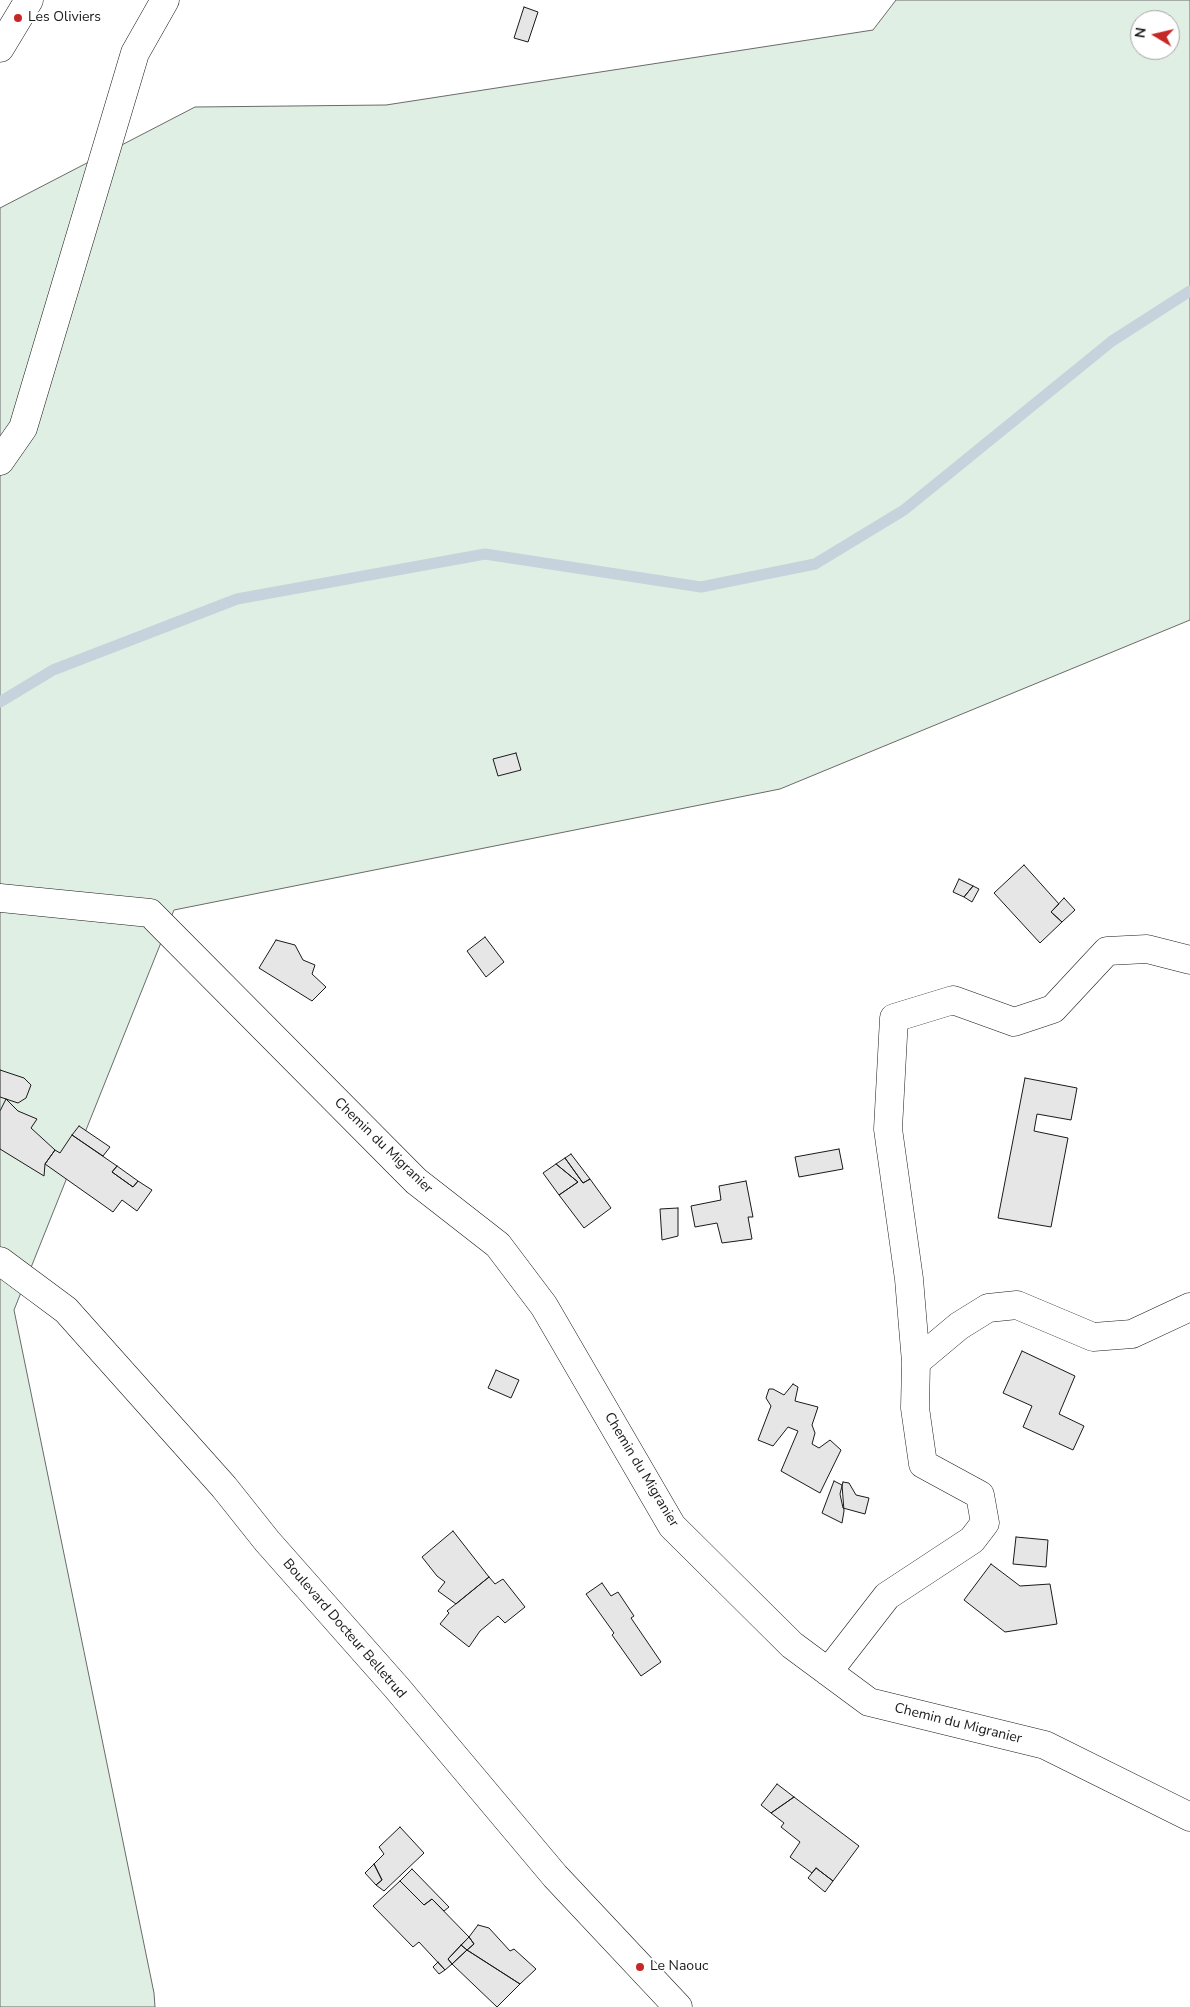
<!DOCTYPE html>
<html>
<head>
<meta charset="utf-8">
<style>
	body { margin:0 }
	#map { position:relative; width:1190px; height:2007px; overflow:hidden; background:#fff; font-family:"Nunito Sans",sans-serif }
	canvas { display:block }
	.north { position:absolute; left:1130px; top:10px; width:50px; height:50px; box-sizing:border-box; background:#fff; border:1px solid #a3a3a3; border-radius:50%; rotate:279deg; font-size:14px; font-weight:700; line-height:20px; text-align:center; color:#1a1a1a }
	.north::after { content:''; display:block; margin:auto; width:18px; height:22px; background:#c62828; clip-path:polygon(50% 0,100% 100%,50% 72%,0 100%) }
</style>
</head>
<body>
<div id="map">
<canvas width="1190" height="2007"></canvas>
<div class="north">N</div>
</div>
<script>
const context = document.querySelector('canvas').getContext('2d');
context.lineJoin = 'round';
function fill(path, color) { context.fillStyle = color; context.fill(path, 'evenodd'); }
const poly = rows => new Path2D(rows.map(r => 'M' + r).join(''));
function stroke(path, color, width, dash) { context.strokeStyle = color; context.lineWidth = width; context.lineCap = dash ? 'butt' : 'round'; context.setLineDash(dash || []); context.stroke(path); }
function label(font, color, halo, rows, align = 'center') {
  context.font = font + ' "Nunito Sans",sans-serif'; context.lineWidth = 4; context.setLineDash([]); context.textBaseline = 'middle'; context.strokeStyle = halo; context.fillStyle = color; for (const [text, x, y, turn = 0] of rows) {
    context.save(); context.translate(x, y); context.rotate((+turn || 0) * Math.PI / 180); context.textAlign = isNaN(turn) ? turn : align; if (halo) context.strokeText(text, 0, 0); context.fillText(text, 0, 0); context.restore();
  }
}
const green = poly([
	[896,0,1190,0,1190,620,780,789,174,910,14,1310,154,1993,155,2007,0,2007,0,208,195,107,386,105,873,30,896,0],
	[1140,20,1170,20,1170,50,1140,50,1140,20]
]);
const stream = poly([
	[0,702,53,670,237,599,485,554,701,587,815,564,904,510,1112,341,1190,291]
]);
const building = poly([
	[524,7,538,12,528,42,514,38,524,7],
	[516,753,521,770,498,776,493,759,516,753],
	[1024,865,1059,904,1051,912,1062,922,1040,943,994,893,1024,865],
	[959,879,973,886,964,897,953,892,959,879],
	[973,886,979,889,972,902,964,897,973,886],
	[1064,898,1075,910,1062,922,1051,912,1064,898],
	[485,937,504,962,486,977,467,951,485,937],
	[276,940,295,945,303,960,315,965,312,974,326,987,312,1001,259,968,276,940],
	[0,1070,24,1078,31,1085,26,1098,18,1103,0,1097,0,1070],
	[1025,1078,1077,1088,1071,1120,1037,1114,1034,1131,1068,1138,1051,1227,998,1218,1025,1078],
	[6,1099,18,1111,37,1119,31,1128,55,1150,45,1164,44,1176,0,1149,0,1111,6,1099],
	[79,1126,110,1147,103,1156,72,1135,79,1126],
	[72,1135,117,1166,112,1172,133,1187,138,1181,152,1190,137,1211,122,1200,113,1212,45,1164,55,1150,60,1153,72,1135],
	[839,1149,843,1169,799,1177,795,1157,839,1149],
	[571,1154,590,1179,583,1183,565,1158,571,1154],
	[565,1158,583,1183,590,1179,611,1208,584,1228,559,1195,578,1182,556,1164,565,1158],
	[556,1164,578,1182,559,1195,543,1173,556,1164],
	[117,1166,138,1181,133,1187,112,1172,117,1166],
	[746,1181,753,1217,748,1217,752,1239,722,1243,717,1223,695,1227,691,1206,721,1200,719,1186,746,1181],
	[678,1208,678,1236,662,1240,660,1209,678,1208],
	[1022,1351,1075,1376,1059,1414,1084,1426,1073,1450,1023,1427,1032,1406,1003,1393,1022,1351],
	[496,1370,519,1380,511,1398,488,1388,496,1370],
	[793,1384,798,1387,795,1401,818,1407,812,1425,815,1433,812,1444,819,1448,830,1440,841,1450,820,1493,781,1471,798,1431,788,1427,773,1446,758,1440,771,1406,766,1398,769,1389,773,1389,784,1395,793,1384],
	[834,1481,842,1485,844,1511,842,1523,822,1513,834,1481],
	[843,1482,849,1483,856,1495,869,1498,865,1514,843,1508,840,1494,843,1482],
	[453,1531,489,1577,456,1604,438,1591,445,1582,437,1576,422,1557,453,1531],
	[1016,1537,1048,1540,1046,1567,1013,1564,1016,1537],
	[991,1564,1020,1586,1050,1584,1057,1624,1005,1632,964,1600,991,1564],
	[489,1577,495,1584,503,1579,525,1607,505,1623,498,1616,480,1631,469,1647,440,1624,449,1613,447,1611,489,1577],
	[602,1583,611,1596,618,1592,634,1616,631,1618,661,1662,641,1676,612,1635,614,1633,586,1594,602,1583],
	[777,1784,794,1797,771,1813,761,1805,777,1784],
	[794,1797,859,1846,833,1881,816,1868,812,1873,790,1857,800,1842,781,1827,784,1823,771,1813,794,1797],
	[400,1827,424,1853,384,1891,376,1885,382,1880,374,1864,384,1854,379,1847,400,1827],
	[374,1864,382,1880,376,1885,365,1873,374,1864],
	[816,1868,833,1881,825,1892,808,1878,816,1868],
	[412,1869,449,1907,444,1911,432,1899,424,1905,400,1881,412,1869],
	[400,1881,424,1905,432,1899,469,1937,448,1959,452,1964,445,1970,419,1942,413,1947,373,1906,400,1881],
	[478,1925,489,1928,510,1951,514,1949,536,1969,520,1984,467,1950,474,1944,469,1937,478,1925],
	[469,1937,474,1944,467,1950,461,1945,469,1937],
	[461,1945,467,1950,452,1964,448,1959,461,1945],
	[467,1950,520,1984,497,2007,452,1964,467,1950],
	[438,1962,445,1970,439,1974,433,1967,438,1962]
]);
const minor = poly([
	[0,461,23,428,135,53,165,0],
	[0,898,150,913,416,1181,498,1245,544,1306,672,1526,792,1645,869,1702,1045,1745,1190,1817],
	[916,1362,959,1326,988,1308,1017,1305,1093,1337,1132,1334,1190,1307],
	[828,1672,887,1596,972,1540,985,1523,980,1495,923,1464,915,1408,916,1362,909,1279,888,1129,894,1018,953,1000,1014,1022,1053,1009,1107,951,1147,949,1190,960]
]);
const secondary = poly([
	[0,48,29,0],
	[0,1261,66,1310,224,1487,267,1541,397,1688,555,1876,678,2007]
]);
const markers = [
	[18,18,5,"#c62828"],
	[640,1967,5,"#c62828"]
];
const poiNames = [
	["Les Oliviers",28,18],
	["Le Naouc",650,1967]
];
const streetNames = [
	["Chemin du Migranier",383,1146,44],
	["Chemin du Migranier",641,1470,59],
	["Boulevard Docteur Belletrud",344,1629,49],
	["Chemin du Migranier",958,1724,14]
];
fill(green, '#e0efe3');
stroke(green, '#6a6a6a', 1);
stroke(stream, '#c6d2dc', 11);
fill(building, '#e6e6e6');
stroke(building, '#1a1a1a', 1);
stroke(minor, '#1a1a1a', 29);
stroke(secondary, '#1a1a1a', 29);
stroke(minor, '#fff', 28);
stroke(secondary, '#fff', 28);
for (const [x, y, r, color] of markers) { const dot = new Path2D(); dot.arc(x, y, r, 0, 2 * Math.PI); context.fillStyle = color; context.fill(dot); stroke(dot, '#fff', 2); }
label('14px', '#1a1a1a', '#fff', poiNames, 'left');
label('14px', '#1a1a1a', '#fff', streetNames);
</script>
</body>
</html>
